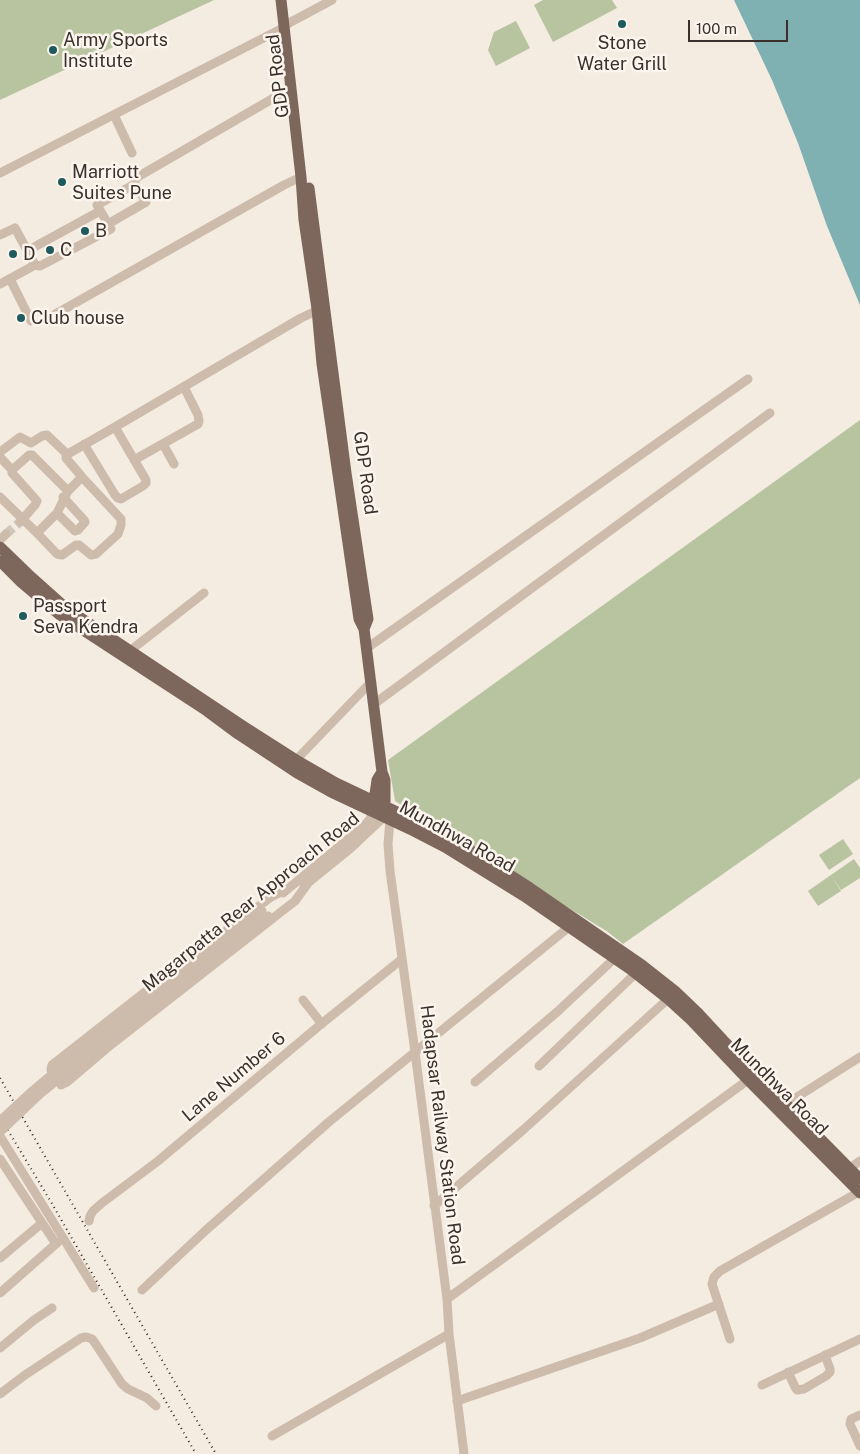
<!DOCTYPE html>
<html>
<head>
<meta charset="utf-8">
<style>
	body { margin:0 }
	#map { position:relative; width:860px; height:1454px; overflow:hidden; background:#f4ebe1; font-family:"Public Sans",sans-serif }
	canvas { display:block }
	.scale { position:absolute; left:688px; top:20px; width:100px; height:22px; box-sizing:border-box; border:2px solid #3b302b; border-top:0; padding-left:6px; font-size:15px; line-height:18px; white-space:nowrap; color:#3b302b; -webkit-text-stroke:4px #fbf5ee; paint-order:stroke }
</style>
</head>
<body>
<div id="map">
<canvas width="860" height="1454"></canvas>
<div class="scale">100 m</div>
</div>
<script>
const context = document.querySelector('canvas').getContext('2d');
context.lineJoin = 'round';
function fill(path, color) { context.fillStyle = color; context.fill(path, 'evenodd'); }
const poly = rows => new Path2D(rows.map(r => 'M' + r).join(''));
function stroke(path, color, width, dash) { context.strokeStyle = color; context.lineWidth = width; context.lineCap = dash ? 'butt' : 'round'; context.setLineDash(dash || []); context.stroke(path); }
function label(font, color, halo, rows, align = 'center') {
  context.font = font + ' "Public Sans",sans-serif'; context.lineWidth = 5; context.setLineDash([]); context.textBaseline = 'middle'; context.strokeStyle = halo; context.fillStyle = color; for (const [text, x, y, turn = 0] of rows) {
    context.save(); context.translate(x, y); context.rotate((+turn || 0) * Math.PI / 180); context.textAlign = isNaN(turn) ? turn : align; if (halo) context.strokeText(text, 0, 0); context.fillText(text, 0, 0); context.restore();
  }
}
const green = poly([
	[0,0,214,0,0,100],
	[543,0,612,0,617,8,553,42,534,5],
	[516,21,530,48,496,66,488,50,494,32],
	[860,420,860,778,623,944,608,932,395,801,388,760],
	[843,839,853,854,829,870,819,855],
	[854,859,860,868,860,878,841,890,831,875],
	[831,875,841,891,818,906,808,891]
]);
const water = poly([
	[734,0,860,0,860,305,827,226,798,143,772,80]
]);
const minorTunnel = poly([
	[6,534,20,522]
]);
const minor = poly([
	[114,115,132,153],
	[0,173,283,28,289,23,332,0],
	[108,224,146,202,135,184],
	[0,235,15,228,35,265,0,284],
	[27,251,100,211],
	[35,265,40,266,111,229,97,205,135,184,135,179,141,175,291,88],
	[10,279,31,321],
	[45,320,284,185,301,177],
	[84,444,115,495,118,498,121,499,143,486,146,483,146,480,115,427],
	[163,444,174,464],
	[0,452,20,437,31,443,42,436,47,435,67,454],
	[0,457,12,470],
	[134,460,198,424,199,421,198,415,184,387],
	[0,497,37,533,57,554,62,555,76,545,79,545,91,555,96,554,118,534,121,525,121,519,82,477,66,458,66,455,115,427,301,318,322,308],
	[57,513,75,531,78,530,85,522,84,520,63,497],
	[20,522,35,505,37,501,12,473,12,470,29,455,32,455,68,491],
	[37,533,57,513,68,491,82,477],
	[0,540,6,534],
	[367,648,748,379],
	[131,650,204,593],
	[374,704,770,413],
	[296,760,371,682],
	[390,820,388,844,390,871,415,1052,447,1299,449,1334,464,1454],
	[304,886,351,848,384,817,385,812],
	[287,889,271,897,255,909,178,966,52,1065,51,1070,60,1083,61,1085,67,1082,107,1048,295,901,308,883],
	[283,893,364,826,370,819,374,806],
	[303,1000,322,1024],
	[539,1066,636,973],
	[475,1082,557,1012,615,958],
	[786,1104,860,1057],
	[0,1136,94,1288],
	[0,1159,56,1244],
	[846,1171,860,1161],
	[434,1206,523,1130,668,999],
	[89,1221,90,1216,93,1211,102,1203,158,1161,320,1025,402,959],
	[0,1258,42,1223],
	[142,1290,205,1231,330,1121,569,927],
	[0,1293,58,1242],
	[447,1299,748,1080],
	[730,1339,712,1284,714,1277,720,1271,859,1192],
	[0,1348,34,1320,52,1308],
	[788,1372,795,1387,797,1390,804,1389,826,1376,830,1372,830,1369,825,1355],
	[762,1385,860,1339],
	[0,1394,25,1375,81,1338,86,1337,92,1339,95,1343,122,1384,128,1389,147,1398,156,1406],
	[457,1401,640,1338,719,1304],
	[860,1415,851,1419,850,1424,860,1446],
	[272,1436,449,1334]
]);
const major = poly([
	[281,0,301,177,304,220,317,309,322,364,359,619,364,629,382,772,385,780,385,806],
	[309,188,346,473,368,619,364,629],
	[0,547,28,574,66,608,243,726,296,760,336,783,418,822,450,838,488,861,530,888,642,965,675,991,698,1013,723,1040,860,1179],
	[0,561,21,582,60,615,207,711,238,734,297,773,331,792,414,831,445,847,524,896,630,969,668,999,691,1020,748,1080,860,1193],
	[374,801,377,780,382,772]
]);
const rail = poly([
	[0,1078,216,1454],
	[0,1117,51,1202,196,1454]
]);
const minorBridge = poly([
	[0,1121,30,1093,79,1052,202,955,262,911],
	[0,1132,40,1094,124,1026,207,960,268,916]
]);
const markers = [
	[622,24,5,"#1f5a5e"],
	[53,50,5,"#1f5a5e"],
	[62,182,5,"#1f5a5e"],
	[85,231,5,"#1f5a5e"],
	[50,250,5,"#1f5a5e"],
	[13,254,5,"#1f5a5e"],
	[21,318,5,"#1f5a5e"],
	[23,616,5,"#1f5a5e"]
];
const poiNames = [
	["Army Sports",63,40],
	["Institute",63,61],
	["Stone",622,43,"center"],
	["Water Grill",622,64,"center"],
	["Marriott",72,172],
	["Suites Pune",72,193],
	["B",95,231],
	["C",60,250],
	["D",23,254],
	["Club house",31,318],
	["Passport",33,606],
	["Seva Kendra",33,627]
];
const streetNames = [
	["GDP Road",278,76,-97],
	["GDP Road",365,473,82],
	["Mundhwa Road",457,837,29],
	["Magarpatta Rear Approach Road",251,902,-39],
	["Lane Number 6",234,1077,-40],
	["Mundhwa Road",779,1087,45],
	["Hadapsar Railway Station Road",442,1135,83]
];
fill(green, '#b8c4a0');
fill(water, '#7fb0b2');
stroke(minorTunnel, '#cfc6bd', 9, [9, 4.5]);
stroke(minor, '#cdbbac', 9);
stroke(major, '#7d675c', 11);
stroke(rail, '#3b302b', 2, [1, 4]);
stroke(minorBridge, '#cdbbac', 9);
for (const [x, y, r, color] of markers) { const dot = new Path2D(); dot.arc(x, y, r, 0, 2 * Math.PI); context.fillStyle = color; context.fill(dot); stroke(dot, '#fbf5ee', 2); }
label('18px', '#3b302b', '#fbf5ee', poiNames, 'left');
label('18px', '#3b302b', '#fbf5ee', streetNames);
</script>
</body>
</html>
